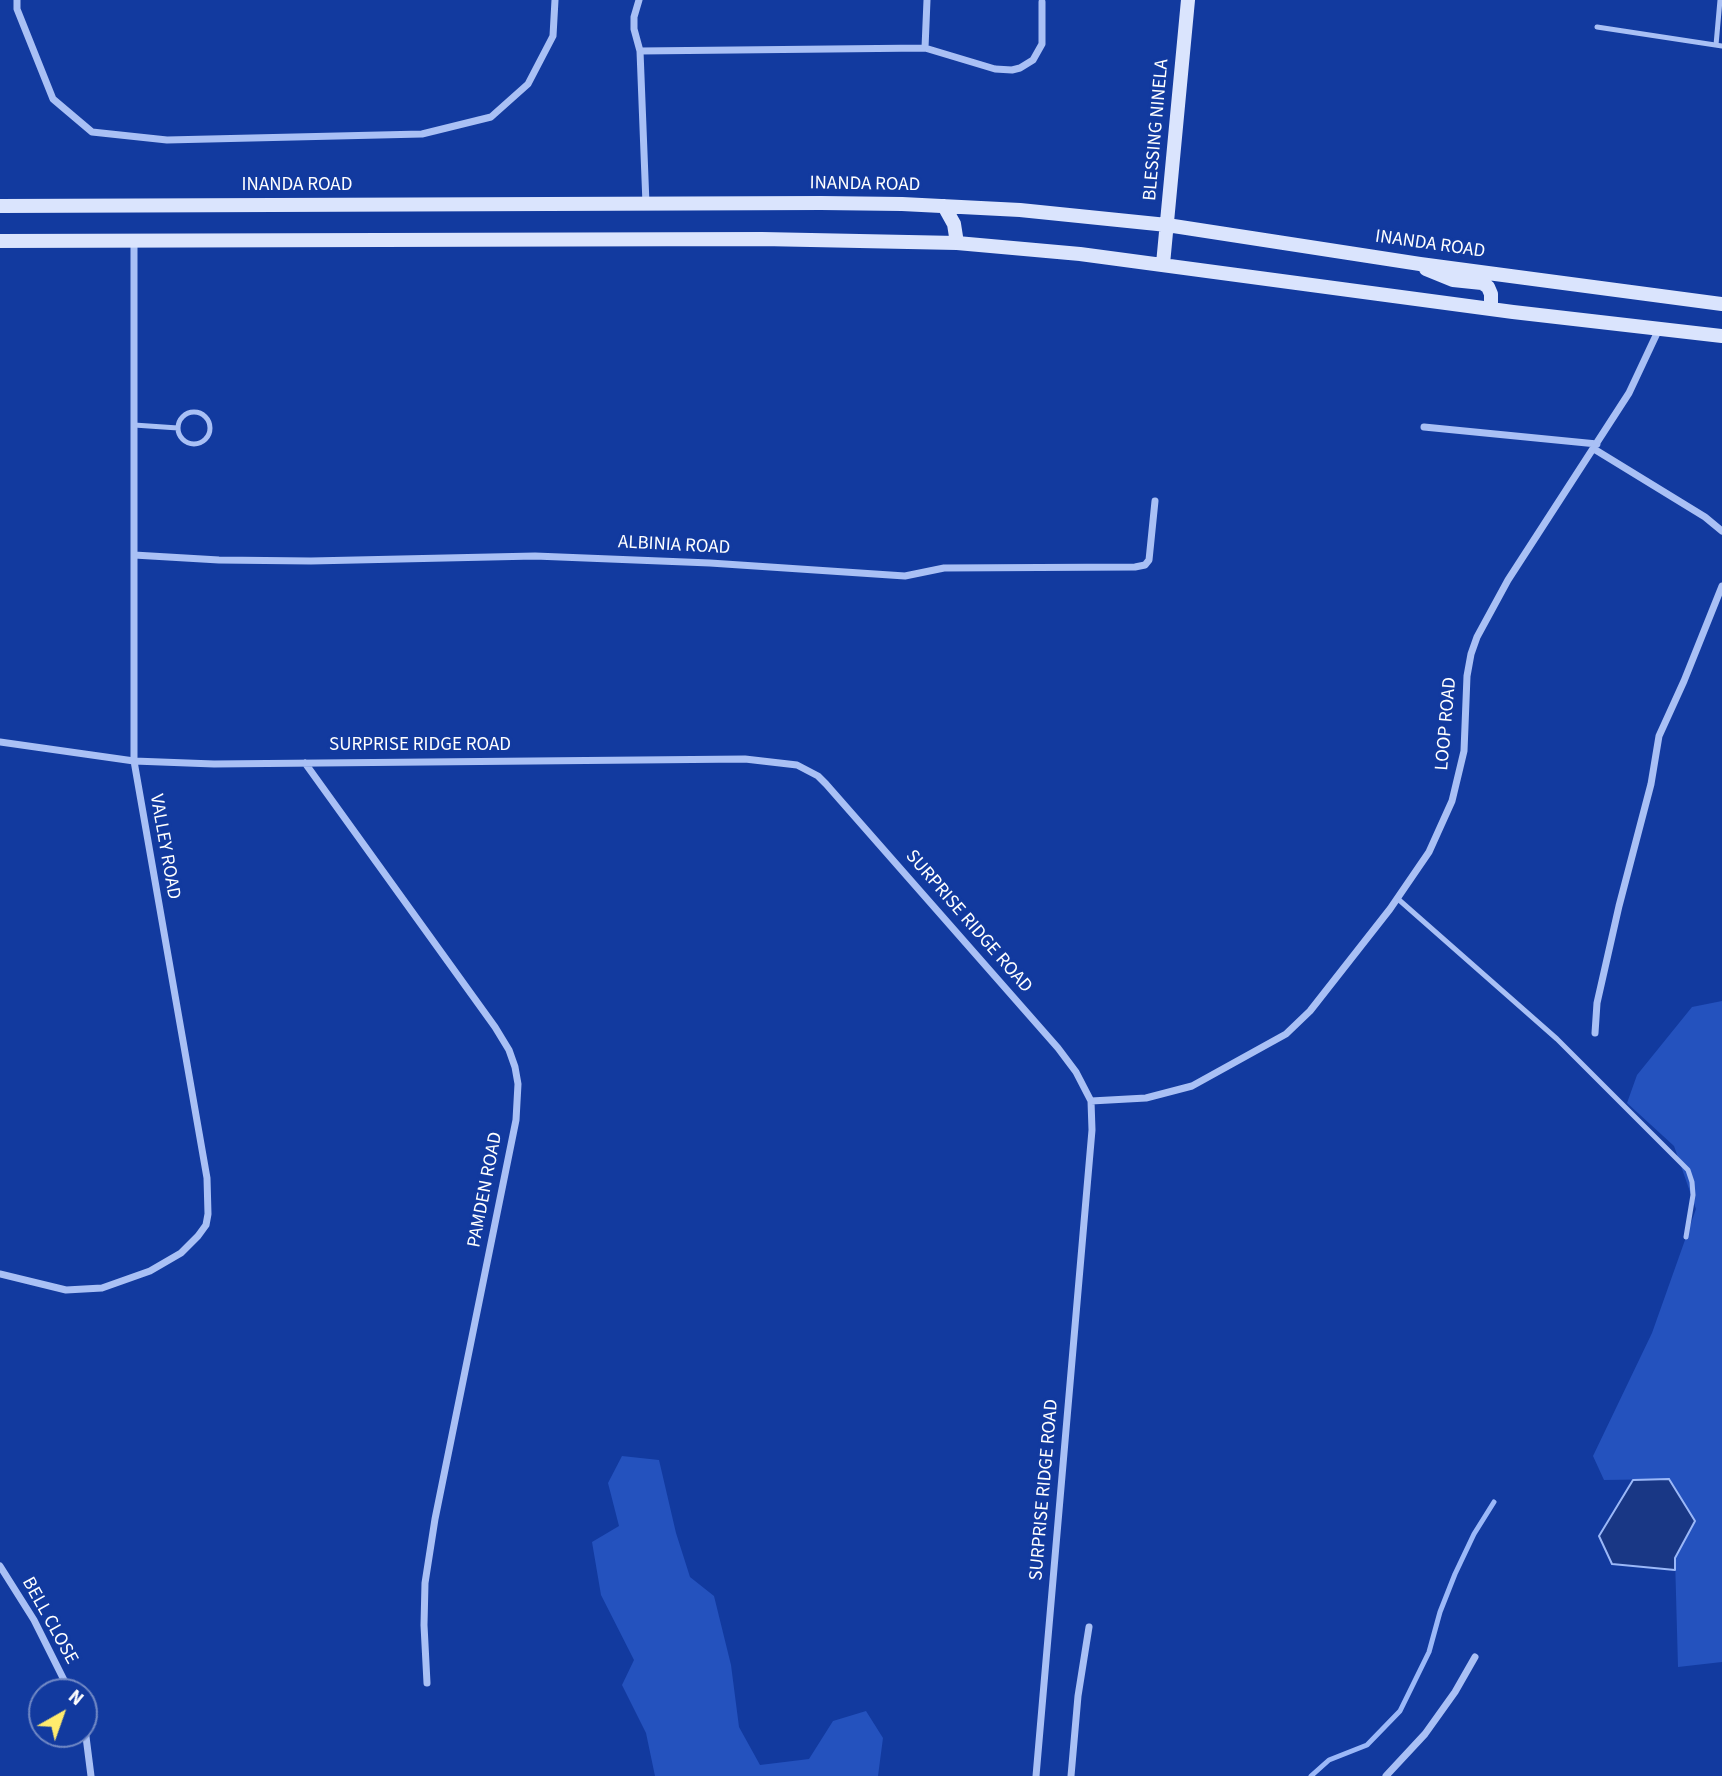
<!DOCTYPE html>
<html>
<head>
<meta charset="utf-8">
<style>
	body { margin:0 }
	#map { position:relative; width:1722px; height:1776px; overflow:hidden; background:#123a9f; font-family:"Source Sans 3",sans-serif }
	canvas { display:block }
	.north { position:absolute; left:28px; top:1678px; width:70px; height:70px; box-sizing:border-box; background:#123a9f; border:2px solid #7189c5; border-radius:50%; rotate:40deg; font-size:19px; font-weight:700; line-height:28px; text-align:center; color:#fff }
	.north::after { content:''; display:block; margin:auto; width:24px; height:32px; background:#ffeb6d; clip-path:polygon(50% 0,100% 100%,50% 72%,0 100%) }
</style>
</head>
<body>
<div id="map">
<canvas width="1722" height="1776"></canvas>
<div class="north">N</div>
</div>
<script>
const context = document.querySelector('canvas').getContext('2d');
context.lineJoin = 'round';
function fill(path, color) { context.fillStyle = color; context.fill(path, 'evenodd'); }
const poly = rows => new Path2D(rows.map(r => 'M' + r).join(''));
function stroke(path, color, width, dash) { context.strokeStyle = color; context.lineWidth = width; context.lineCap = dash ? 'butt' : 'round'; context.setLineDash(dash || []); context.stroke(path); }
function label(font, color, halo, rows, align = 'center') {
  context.font = font + ' "Source Sans 3",sans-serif'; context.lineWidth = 6; context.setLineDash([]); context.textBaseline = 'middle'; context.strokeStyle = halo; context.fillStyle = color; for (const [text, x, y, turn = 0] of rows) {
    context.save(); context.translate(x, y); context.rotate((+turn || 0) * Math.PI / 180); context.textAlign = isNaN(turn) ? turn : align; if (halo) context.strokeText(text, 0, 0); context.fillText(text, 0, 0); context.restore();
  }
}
const green = poly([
	[1722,1001,1722,1662,1678,1667,1675,1558,1695,1521,1670,1479,1604,1480,1593,1456,1652,1333,1696,1209,1674,1146,1627,1103,1637,1075,1692,1007],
	[622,1456,659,1460,676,1533,690,1577,714,1596,731,1665,739,1727,760,1765,809,1759,833,1721,866,1711,883,1738,878,1776,655,1776,646,1733,622,1685,634,1660,601,1595,592,1542,619,1526,608,1483]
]);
const water = poly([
	[1669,1479,1695,1521,1675,1558,1675,1570,1612,1564,1599,1536,1633,1480,1669,1479]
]);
const stream = poly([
	[1311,1776,1329,1760,1367,1745,1400,1711,1429,1652,1440,1612,1455,1574,1474,1534,1494,1502]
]);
const lane = poly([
	[1597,27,1722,46],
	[1716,45,1720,0],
	'178 428a16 16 0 1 1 32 0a16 16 0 1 1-32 0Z',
	[134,425,178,428],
	[1398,899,1557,1039,1688,1170,1692,1182,1693,1195,1686,1237]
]);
const street = poly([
	[17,0,17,9,53,99,92,132,167,140,422,134,491,117,528,84,553,36,555,0],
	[639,0,634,17,634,29,640,51,646,204],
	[925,48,927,0],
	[640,51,925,48,995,69,1012,70,1020,68,1033,60,1042,44,1042,2],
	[1424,427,1597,444],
	[1594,449,1705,517,1722,531],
	[134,555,219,560,311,561,535,556,710,563,905,576,944,568,1135,567,1145,565,1149,560,1155,501],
	[0,742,134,761,214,764,745,759,797,765,818,776,826,784,1058,1048,1076,1072,1091,1101,1092,1130,1036,1776],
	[305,763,495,1027,509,1050,515,1067,518,1084,516,1120,435,1519,425,1583,424,1625,427,1683],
	[1595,1033,1597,1003,1619,906,1651,784,1659,736,1684,681,1722,586],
	[1091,1101,1146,1098,1192,1086,1286,1034,1310,1011,1390,909,1429,852,1452,801,1464,751,1467,676,1471,654,1477,637,1508,580,1629,393,1659,329],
	[0,1274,66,1290,102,1288,150,1271,181,1253,198,1236,206,1225,208,1214,207,1178,134,761,134,242],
	[0,1566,34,1620,70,1692],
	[84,1721,91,1776],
	[1071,1776,1078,1696,1089,1627],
	[1386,1776,1425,1734,1455,1692,1475,1657]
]);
const secondary = poly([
	[0,206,821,203,902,204,1020,210,1167,225,1420,264,1722,304],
	[944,206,954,224,957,243],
	[0,241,762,239,957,243,1080,254,1513,312,1722,336],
	[1163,264,1188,0],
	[1426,269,1453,280,1482,283,1488,287,1491,294,1491,308]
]);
const streetNames = [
	["BLESSING NINELA",1157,130,-85],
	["INANDA ROAD",865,185,1],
	["INANDA ROAD",297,186],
	["INANDA ROAD",1430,245,8],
	["ALBINIA ROAD",674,546,3],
	["LOOP ROAD",1447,724,-85],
	["SURPRISE RIDGE ROAD",420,746],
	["VALLEY ROAD",164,847,80],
	["SURPRISE RIDGE ROAD",968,922,49],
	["PAMDEN ROAD",486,1190,-79],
	["SURPRISE RIDGE ROAD",1045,1490,-85],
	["BELL CLOSE",49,1621,61]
];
fill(green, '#2452be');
fill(water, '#193785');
stroke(water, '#9bb8f8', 2);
stroke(stream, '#9bb8f8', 5);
stroke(lane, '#a9c0f5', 5);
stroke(street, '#a9c0f5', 7);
stroke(secondary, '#dae4fd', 14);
label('19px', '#fff', '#123a9f', streetNames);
</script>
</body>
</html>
